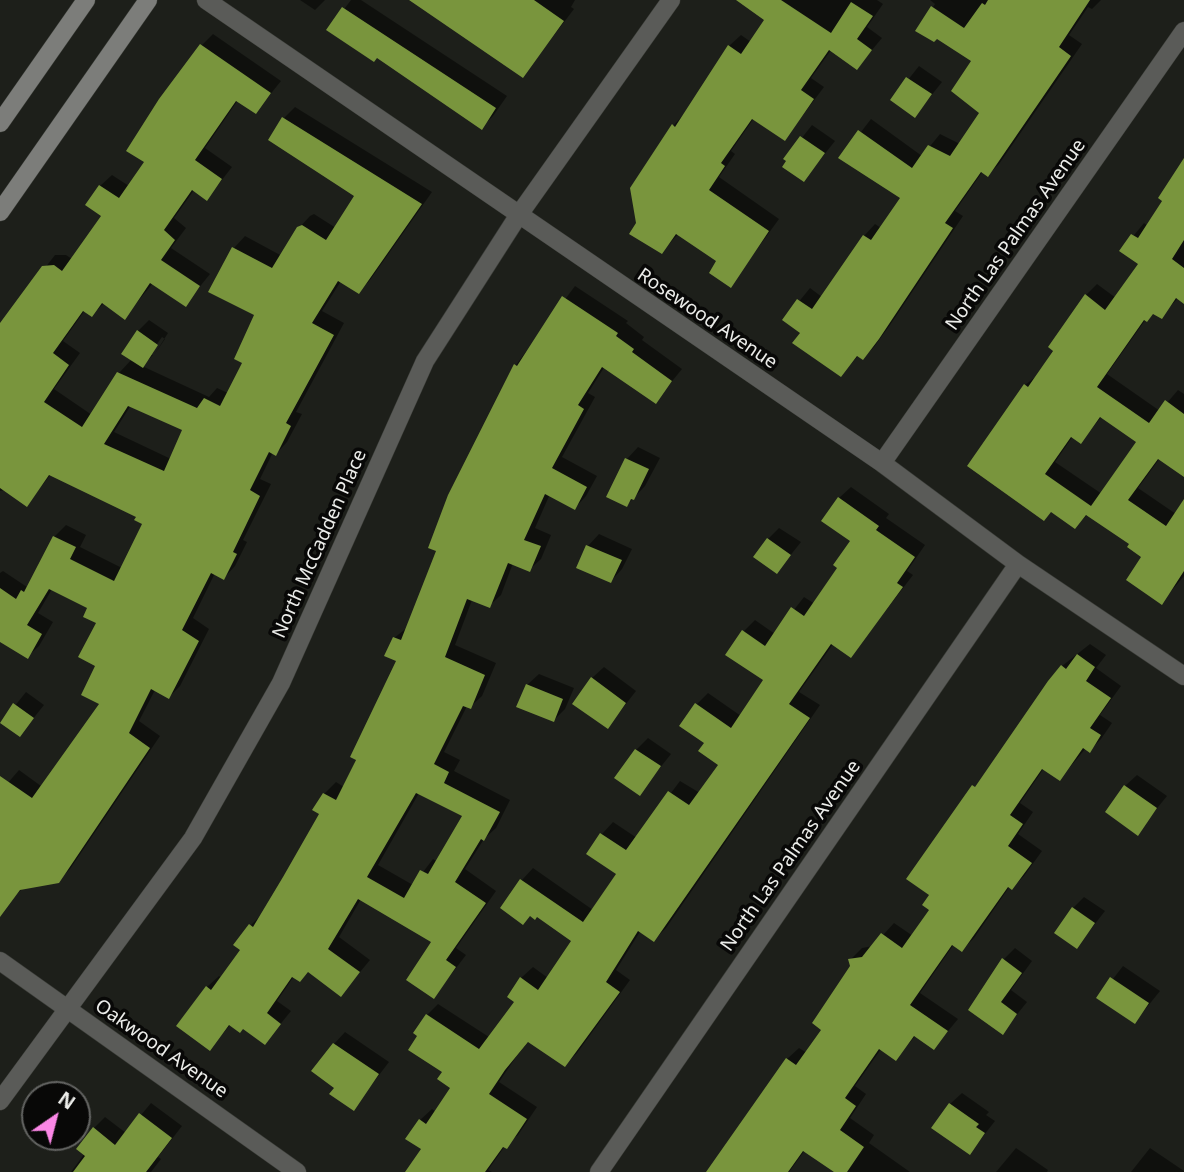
<!DOCTYPE html>
<html>
<head>
<meta charset="utf-8">
<style>
	body { margin:0 }
	#map { position:relative; width:1184px; height:1172px; overflow:hidden; background:#1d1f1a; font-family:"Noto Sans",sans-serif }
	canvas { display:block }
	.north { position:absolute; left:21px; top:1081px; width:70px; height:70px; box-sizing:border-box; background:#080807; border:2px solid #636462; border-radius:50%; rotate:35deg; font-size:19px; font-weight:700; line-height:28px; text-align:center; color:#ecedea }
	.north::after { content:''; display:block; margin:auto; width:24px; height:32px; background:#fb87e6; clip-path:polygon(50% 0,100% 100%,50% 72%,0 100%) }
</style>
</head>
<body>
<div id="map">
<canvas width="1184" height="1172"></canvas>
<div class="north">N</div>
</div>
<script>
const context = document.querySelector('canvas').getContext('2d');
context.lineJoin = 'round';
function fill(path, color) { context.fillStyle = color; context.fill(path, 'evenodd'); }
const poly = rows => new Path2D(rows.map(r => 'M' + r).join(''));
function stroke(path, color, width, dash) { context.strokeStyle = color; context.lineWidth = width; context.lineCap = dash ? 'butt' : 'round'; context.setLineDash(dash || []); context.stroke(path); }
function label(font, color, halo, rows, align = 'center') {
  context.font = font + ' "Noto Sans",sans-serif'; context.lineWidth = 7; context.setLineDash([]); context.textBaseline = 'middle'; context.strokeStyle = halo; context.fillStyle = color; for (const [text, x, y, turn = 0] of rows) {
    context.save(); context.translate(x, y); context.rotate((+turn || 0) * Math.PI / 180); context.textAlign = isNaN(turn) ? turn : align; if (halo) context.strokeText(text, 0, 0); context.fillText(text, 0, 0); context.restore();
  }
}
const shadow = poly([
	[300,0,325,0,315,10],
	[351,0,361,0,507,96,493,116,482,127,377,57,329,29],
	[412,0,575,0,571,7,574,9,523,76],
	[759,0,877,0,883,4,867,27,882,38,857,68,831,50,811,78,824,87,785,139,754,118,731,151,735,154,719,177,779,219,731,285,719,261,679,233,662,252,638,223,673,126,684,114,729,46,741,35,751,42,767,20],
	[930,0,1101,0,1092,9,1088,7,1069,35,1082,44,999,164,988,175,983,171,955,211,963,216,890,325,874,347,863,358,859,355,841,375,802,332,784,320,810,288,822,297,864,236,875,224,881,228,903,198,841,158,871,119,922,156,940,134,960,144,981,112,973,61,937,37,917,31,935,4],
	[213,34,281,81,256,112,238,100,205,148,232,167,207,199,194,190,174,218,186,228,171,248,210,274,185,305,153,283,125,317,104,303,92,315,85,310,63,341,80,353,54,389,92,415,119,373,132,359,138,331,149,320,168,333,154,355,165,339,162,337,149,355,153,355,142,366,209,397,217,388,228,393,245,362,256,314,234,248,245,236,282,256,298,229,310,216,314,214,336,228,357,195,284,118,295,107,432,192,370,280,359,292,341,281,322,311,344,323,296,412,302,414,287,442,276,454,273,452,260,479,271,484,243,540,247,542,235,566,224,578,215,573,193,618,209,629,180,686,169,697,155,690,139,721,160,736,70,869,58,881,23,888,9,902,0,896,0,792,19,770,41,786,101,703,99,622,90,607,52,589,38,613,53,622,39,646,27,657,0,640,0,573,3,571,27,587,54,537,66,525,86,535,80,547,122,568,144,523,138,516,51,474,27,505,5,490,0,491,0,326,55,255,66,255,72,259,104,215,100,186,112,175,129,186,146,162,202,45],
	[131,405,185,429,171,459,114,432],
	[919,66,942,82,915,116,892,100],
	[812,125,835,141,804,180,786,158],
	[1184,160,1184,300,1178,298,1161,317,1155,312,1146,319,1107,374,1160,411,1178,390,1184,394,1184,475,1160,458,1138,488,1176,514,1184,503,1184,576,1161,603,1144,556,1132,543,1088,514,1075,527,1052,510,1025,385,1038,375,1086,295,1097,284,1116,298,1140,263,1121,251,1144,223,1148,226],
	[1102,416,1139,442,1102,494,1055,462,1073,436,1081,442],
	[575,286,628,321,626,323,644,337,642,340,682,369,656,401,605,366,588,393,595,397,562,457,597,476,586,496,575,508,550,494,535,528,551,535,541,559,529,570,513,563,501,595,489,606,472,600,455,645,496,663,482,696,470,707,467,706,444,752,460,760,454,771,510,800,496,828,484,839,465,869,496,891,456,948,466,955,434,997,434,942,361,899,339,937,370,960,341,995,309,971,294,976,277,1001,291,1011,265,1043,243,1027,231,1024,210,1048,179,1025,207,987,219,976,222,978,242,950,251,925,262,914,321,814,324,794,336,782,344,787,399,660,394,638,408,627,516,365],
	[419,793,464,816,438,862,433,859,413,885,378,865],
	[638,447,660,458,645,486,627,505,608,496,627,459],
	[851,487,889,514,886,518,925,545,907,571,913,575,851,656,833,644,799,692,820,705,666,928,654,940,641,930,616,970,630,980,577,1053,565,1065,529,1041,516,1057,499,1082,537,1107,518,1135,505,1146,488,1170,492,1172,407,1172,423,1149,420,1120,432,1109,436,1112,452,1087,444,1071,427,1015,438,1004,489,1037,516,1002,521,978,533,967,548,978,574,940,538,915,502,908,522,880,533,868,593,910,618,874,588,853,602,834,613,822,637,838,680,781,700,793,720,764,707,742,697,704,708,693,741,716,765,680,744,631,755,620,775,634,804,597,815,604,840,568,852,540,839,498],
	[779,528,801,542,777,572,768,539],
	[599,534,632,549,622,569,611,581,588,546],
	[1090,644,1106,655,1096,668,1121,686,1100,715,1112,723,1101,739,1089,751,1086,748,1060,779,1044,768,1020,803,1033,812,1018,834,1042,851,1024,876,1012,888,1010,886,974,938,962,950,954,944,920,993,958,1019,934,1048,916,1035,896,1059,881,1049,855,1086,866,1094,850,1118,874,1135,869,1143,910,1172,837,1172,805,1150,789,1172,708,1172,787,1059,799,1048,807,1053,824,1029,851,966,850,960,862,948,873,946,894,923,913,936,931,910,931,895,909,879,1062,666],
	[604,667,636,691,608,727,592,678],
	[539,674,574,688,565,709,554,720,527,685],
	[26,692,44,705,20,735,2,722],
	[648,738,671,754,639,794,636,750],
	[1137,775,1167,796,1137,833,1125,786],
	[1084,897,1105,911,1077,947,1073,908],
	[1015,948,1032,961,1011,990,1027,1002,1002,1033,970,1010,1003,960],
	[1123,966,1160,991,1135,1022,1099,997],
	[345,1032,389,1062,353,1109,336,1088,334,1044],
	[962,1093,989,1112,986,1115,995,1121,970,1153,950,1104],
	[151,1103,182,1126,158,1157,161,1159,151,1172,71,1172,85,1153,94,1128,105,1117,126,1133],
	[1016,1148,1048,1170,1047,1172,996,1172],
	[1150,1148,1184,1171,1184,1172,1131,1172]
]);
const building = poly([
	[409,0,534,0,564,21,523,78],
	[736,0,781,0,831,33,851,2,873,16,857,39,872,50,857,70,829,50,801,90,814,99,785,141,752,119,721,163,725,166,709,190,769,231,731,288,709,273,716,261,676,234,662,254,629,234,636,223,630,188,672,124,675,127,728,45,741,54,764,20],
	[988,0,1090,0,1059,47,1071,56,988,177,981,172,945,223,953,228,879,339,863,360,857,356,841,377,792,343,800,333,782,320,797,299,812,309,863,235,871,240,900,198,838,158,858,130,912,168,928,145,950,156,979,113,951,91,971,61,937,39,934,42,915,31,931,6,964,28,982,3,985,5],
	[342,7,496,108,482,130,377,58,374,62,326,30],
	[200,44,271,93,256,114,236,101,195,160,222,179,207,201,192,190,164,230,175,240,161,260,200,286,186,307,150,283,125,320,102,303,92,317,83,311,53,353,69,365,44,402,82,427,117,372,197,408,204,398,220,406,242,363,234,359,254,315,208,292,232,247,272,268,297,227,302,225,326,240,354,196,268,140,282,117,422,204,359,294,338,281,312,323,334,335,286,423,291,426,276,456,269,452,250,490,260,496,233,552,237,554,224,580,211,573,182,630,199,641,169,699,151,689,129,733,150,748,59,883,20,890,0,917,0,776,32,798,99,704,81,695,95,666,78,657,96,623,83,617,87,608,49,589,27,625,42,634,28,659,0,642,0,588,16,599,21,590,24,592,53,536,76,547,70,559,114,581,142,524,134,520,136,517,49,475,27,507,0,488,0,323,42,266,54,265,62,271,101,216,85,205,99,185,119,198,144,162,126,151,159,99],
	[128,406,182,430,164,471,104,444],
	[906,77,932,94,915,118,890,100],
	[800,136,825,153,804,182,782,167,786,161,783,159],
	[1184,158,1184,240,1172,259,1184,268,1184,304,1176,298,1162,319,1153,314,1147,322,1144,320,1097,387,1149,423,1165,400,1184,414,1184,477,1158,459,1128,500,1166,526,1184,499,1184,571,1162,605,1126,580,1141,557,1127,547,1129,544,1086,515,1075,529,1051,512,1044,521,967,466,1024,384,1028,387,1053,351,1048,347,1085,294,1105,310,1138,264,1119,251,1131,234,1138,238,1162,201,1158,198],
	[1100,417,1136,442,1091,506,1045,474,1071,437,1081,444],
	[562,296,618,333,616,336,634,349,632,352,672,381,656,404,602,367,578,405,584,409,552,468,587,487,575,510,545,494,524,540,541,546,530,572,508,563,490,608,467,599,445,657,485,675,471,709,463,706,434,764,449,772,444,783,500,812,484,841,481,839,455,882,486,903,446,960,456,967,434,999,406,980,431,942,358,899,328,949,360,972,341,997,308,972,300,982,292,977,267,1013,281,1024,265,1045,243,1029,240,1033,229,1025,210,1051,176,1026,206,986,211,990,240,950,233,945,249,924,253,927,283,877,319,814,312,810,323,793,336,800,356,760,350,757,396,661,384,656,393,637,401,640,436,551,428,548,448,495,514,364,517,366],
	[416,793,462,816,428,874,420,870,404,898,367,877],
	[137,330,158,345,143,368,121,354],
	[625,458,649,469,634,500,631,499,627,507,606,497],
	[838,497,879,526,876,530,915,557,897,583,903,587,851,658,831,644,789,704,810,718,654,942,638,931,606,982,620,992,565,1067,528,1042,505,1070,489,1094,527,1119,507,1149,503,1147,485,1172,405,1172,421,1149,405,1139,419,1119,426,1124,450,1088,437,1079,442,1072,408,1050,417,1036,413,1033,426,1014,479,1049,514,1002,507,997,520,977,538,990,571,941,537,917,535,920,530,916,523,925,500,908,520,879,583,922,616,874,586,854,600,833,626,850,668,791,689,805,718,765,698,751,704,743,679,726,695,703,731,728,763,680,725,655,742,630,765,646,791,607,804,616,837,568,833,565,850,541,821,521],
	[767,538,791,555,777,574,753,557],
	[586,545,622,560,611,583,576,568],
	[1077,654,1095,667,1086,681,1111,698,1090,728,1101,735,1090,753,1083,748,1060,781,1042,769,1010,815,1023,824,1008,846,1032,863,1012,890,1008,887,962,952,952,945,910,1005,948,1031,934,1050,914,1036,896,1061,879,1049,845,1098,856,1106,840,1130,864,1147,847,1172,834,1172,803,1151,788,1172,706,1172,786,1058,796,1065,821,1030,812,1023,850,966,848,959,862,957,881,933,902,948,929,910,922,905,929,895,906,879,972,785,975,787,1048,681,1061,665,1066,669],
	[591,677,626,703,608,729,572,704],
	[526,684,563,699,554,722,516,707],
	[13,703,34,718,20,737,0,723],
	[635,749,661,766,640,796,614,778],
	[1124,785,1157,808,1138,836,1105,812],
	[1072,907,1095,923,1077,949,1054,933],
	[1002,958,1022,973,1001,1002,1017,1014,1003,1035,968,1010],
	[1110,977,1149,1003,1135,1024,1096,998],
	[333,1043,379,1074,354,1111,329,1094,334,1088,311,1071],
	[949,1103,979,1124,976,1127,985,1133,970,1155,931,1128],
	[139,1113,172,1138,146,1172,73,1172,85,1156,76,1149,93,1127,115,1145]
]);
const street = poly([
	[206,0,882,463,1018,564,1184,676],
	[882,463,1184,31],
	[0,961,297,1172],
	[0,1101,193,838,281,683,425,361,518,216,671,0],
	[599,1172,1018,564]
]);
const secondary = poly([
	[0,123,86,0],
	[0,212,148,0]
]);
const streetNames = [
	["North Las Palmas Avenue",1016,235,-55],
	["Rosewood Avenue",707,319,34],
	["North McCadden Place",320,544,-66],
	["North Las Palmas Avenue",791,856,-55],
	["Oakwood Avenue",161,1049,35]
];
fill(shadow, '#0007');
fill(building, '#79953d');
stroke(street, '#3a3c37', 19);
stroke(secondary, '#3a3c37', 19);
stroke(street, '#5a5b58', 18);
stroke(secondary, '#7c7d7a', 18);
label('19px', '#ecedea', '#080807', streetNames);
</script>
</body>
</html>
